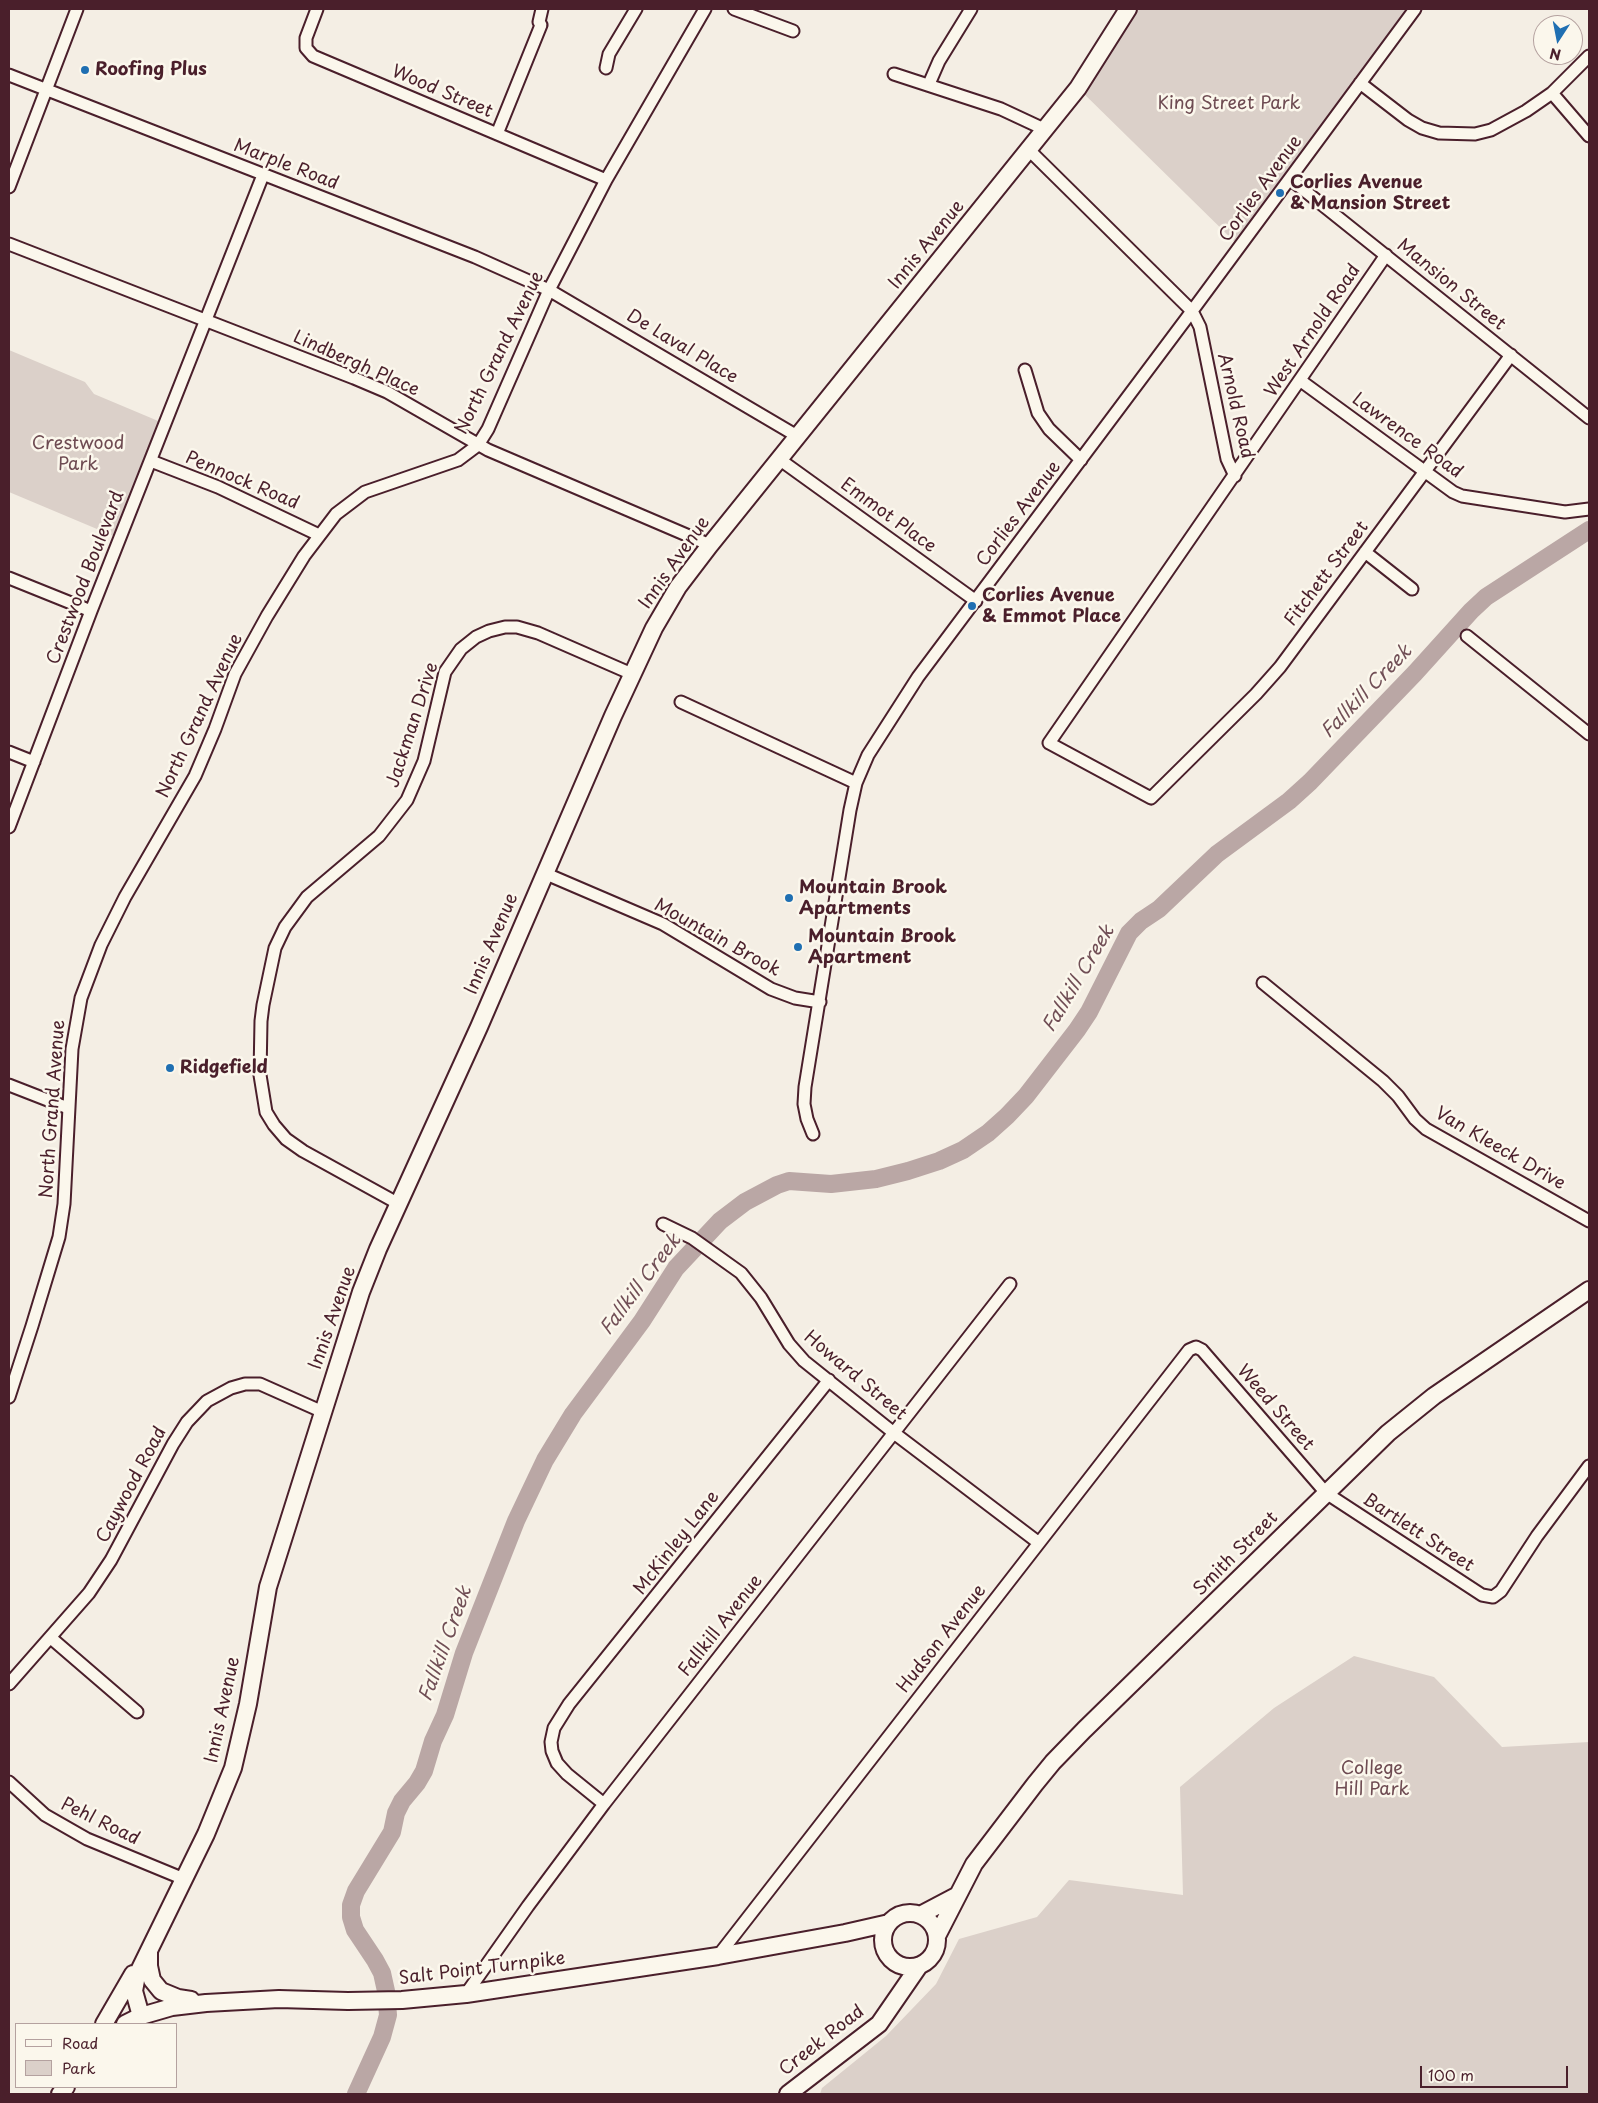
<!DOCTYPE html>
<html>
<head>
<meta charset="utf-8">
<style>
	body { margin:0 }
	#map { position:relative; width:1598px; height:2103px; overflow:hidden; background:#f4eee4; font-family:"Playpen Sans",sans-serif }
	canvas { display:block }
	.frame { position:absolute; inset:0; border:10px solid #4a1f2b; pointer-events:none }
	.legend { position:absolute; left:15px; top:2023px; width:162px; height:65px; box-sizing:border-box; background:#fbf7ec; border:1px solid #b4a19f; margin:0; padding:6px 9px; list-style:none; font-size:15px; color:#4a1f2b }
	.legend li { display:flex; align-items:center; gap:10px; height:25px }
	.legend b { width:25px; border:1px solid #b4a19f }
	.north { position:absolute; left:1533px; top:15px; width:50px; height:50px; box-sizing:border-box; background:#fbf7ec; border:1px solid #b4a19f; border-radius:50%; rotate:191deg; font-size:14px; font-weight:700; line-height:20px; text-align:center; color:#4a1f2b }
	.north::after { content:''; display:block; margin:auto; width:18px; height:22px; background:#1f6fb2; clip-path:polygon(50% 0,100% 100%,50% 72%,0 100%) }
	.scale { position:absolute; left:1420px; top:2066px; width:148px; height:22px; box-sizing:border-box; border:2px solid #4a1f2b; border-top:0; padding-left:6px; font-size:15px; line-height:18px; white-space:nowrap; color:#4a1f2b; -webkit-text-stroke:4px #fbf7ec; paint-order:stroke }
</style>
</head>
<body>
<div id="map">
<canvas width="1598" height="2103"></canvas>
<div class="frame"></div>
<ul class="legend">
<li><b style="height:6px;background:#fbf7ec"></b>Road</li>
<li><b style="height:14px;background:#dbd0c9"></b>Park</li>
</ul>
<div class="north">N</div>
<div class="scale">100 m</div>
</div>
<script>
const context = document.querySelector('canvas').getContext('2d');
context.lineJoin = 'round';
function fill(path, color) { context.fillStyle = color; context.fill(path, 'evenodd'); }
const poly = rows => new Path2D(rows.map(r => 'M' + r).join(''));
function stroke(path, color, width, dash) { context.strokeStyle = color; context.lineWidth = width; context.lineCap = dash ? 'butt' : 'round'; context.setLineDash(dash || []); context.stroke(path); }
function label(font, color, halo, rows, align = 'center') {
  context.font = font + ' "Playpen Sans",sans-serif'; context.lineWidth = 5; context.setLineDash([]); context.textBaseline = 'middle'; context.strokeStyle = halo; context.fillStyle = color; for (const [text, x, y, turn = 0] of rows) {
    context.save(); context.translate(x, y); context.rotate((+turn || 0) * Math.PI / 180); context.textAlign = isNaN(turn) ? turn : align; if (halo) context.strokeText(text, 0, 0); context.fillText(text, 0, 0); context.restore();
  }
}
const green = poly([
	[1128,9,1415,9,1240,247,1078,88],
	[9,350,85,382,94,394,163,423,116,537,9,492],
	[1354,1656,1434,1677,1502,1747,1589,1742,1589,2094,820,2094,822,2088,886,2036,936,1984,959,1939,1037,1917,1069,1880,1183,1895,1180,1787,1274,1708]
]);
const river = poly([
	[356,2094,382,2037,388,2015,386,1991,382,1973,375,1960,355,1930,351,1917,351,1905,356,1891,392,1832,396,1813,402,1801,417,1783,424,1771,433,1741,445,1715,464,1653,516,1521,545,1460,573,1414,642,1321,676,1268,720,1221,745,1202,777,1185,789,1181,831,1184,876,1179,908,1171,939,1161,963,1150,988,1133,1007,1116,1026,1096,1077,1030,1089,1012,1129,933,1141,921,1159,909,1217,854,1289,801,1310,782,1415,673,1471,611,1486,597,1589,530]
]);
const street = poly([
	[317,9,306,38,306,48,313,56,606,180],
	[734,9,793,31],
	[606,68,609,54,636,9],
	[894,74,1001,109,1046,130],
	[9,75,475,257,549,290,797,436],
	[1360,83,1408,120,1422,128,1439,133,1475,134,1491,130,1526,111,1552,93,1589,56],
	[929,84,939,61,971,9],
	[1552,93,1589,136],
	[497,134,541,25,539,22,542,9],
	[1029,150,1192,311,1200,327,1227,459,1235,476],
	[1290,179,1589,418],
	[9,187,77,9],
	[9,244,354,378,387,392,488,450,710,545],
	[1386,255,1049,743,1151,798,1256,694,1280,667,1511,355],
	[1025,370,1038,413,1049,429,1081,460],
	[1301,381,1453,492,1462,496,1565,512,1589,509],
	[779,459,976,601],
	[151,461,218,487,319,535],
	[1365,552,1412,589],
	[9,578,91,611],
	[1467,636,1589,734],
	[681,702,856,783],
	[9,752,34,762],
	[9,827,91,611,263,175],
	[544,873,663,924,771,989,795,998,820,1002],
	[1263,983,1383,1081,1398,1096,1415,1119,1426,1129,1589,1221],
	[9,1085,68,1108],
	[813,1134,807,1119,804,1104,805,1087,850,810,856,783,868,755,918,677,1192,311,1415,9],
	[399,1204,303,1151,286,1139,274,1125,266,1112,260,1075,261,1021,263,1005,275,948,285,927,307,897,379,836,407,800,424,761,445,672,461,649,476,637,489,631,505,627,517,627,538,633,632,674],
	[663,1224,692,1238,741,1273,761,1298,789,1344,804,1361,894,1433,1039,1543],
	[9,1397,32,1326,59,1237,64,1204,72,1049,81,998,101,945,125,897,195,776,215,729,235,674,267,616,304,556,336,514,365,492,458,460,478,445,488,429,549,290,606,180,705,9],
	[51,1638,137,1712],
	[9,1684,89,1593,111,1560,173,1444,187,1422,207,1401,231,1388,245,1384,260,1384,323,1412],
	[9,1782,45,1815,87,1839,184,1879],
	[604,1804,567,1774,557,1763,552,1751,551,1742,554,1728,569,1704,829,1380],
	[718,1956,1189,1350,1196,1347,1202,1350,1326,1493,1482,1595,1493,1597,1501,1591,1537,1536,1589,1466],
	[466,1994,528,1906,604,1804,1010,1284]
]);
const secondary = poly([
	'883 1940a27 27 0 1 1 54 0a27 27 0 1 1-54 0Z',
	[920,1915,958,1895],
	[937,1936,974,1864,1035,1784,1053,1762,1084,1730,1388,1433,1434,1396,1589,1290],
	[149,1951,149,1966,152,1980,161,1991,178,1998,191,2000],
	[141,2016,134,1991,137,1975,206,1834,233,1768,248,1704,268,1587,361,1292,378,1249,479,1027,613,716,654,628,678,587,710,545,1078,88,1128,9],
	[104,2024,133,1974],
	[125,2024,141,2016,172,2007,206,2003,279,1999,348,2001,402,2000,466,1994,718,1956,845,1933,889,1923],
	[60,2094,66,2087],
	[788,2094,879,2024,919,1966]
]);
const markers = [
	[85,70,5,"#1f6fb2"],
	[1280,193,5,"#1f6fb2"],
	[972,606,5,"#1f6fb2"],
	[789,898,5,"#1f6fb2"],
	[798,947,5,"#1f6fb2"],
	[170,1068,5,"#1f6fb2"]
];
const poiNames = [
	["Roofing Plus",95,70],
	["Corlies Avenue",1290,183],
	["& Mansion Street",1290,204],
	["Corlies Avenue",982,596],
	["& Emmot Place",982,617],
	["Mountain Brook",799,888],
	["Apartments",799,909],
	["Mountain Brook",808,937],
	["Apartment",808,958],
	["Ridgefield",180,1068]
];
const streetNames = [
	["Wood Street",442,92,23],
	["Marple Road",286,165,21],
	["Corlies Avenue",1261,189,-54],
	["Innis Avenue",927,245,-51],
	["Mansion Street",1451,285,39],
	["West Arnold Road",1313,331,-56],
	["De Laval Place",682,347,31],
	["North Grand Avenue",500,353,-64],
	["Lindbergh Place",356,364,24],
	["Arnold Road",1235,406,77],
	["Lawrence Road",1407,436,36],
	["Pennock Road",242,481,23],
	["Corlies Avenue",1019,514,-53],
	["Emmot Place",888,516,36],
	["Innis Avenue",675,563,-55],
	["Fitchett Street",1327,574,-53],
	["Crestwood Boulevard",86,578,-69],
	["North Grand Avenue",200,716,-65],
	["Jackman Drive",413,725,-72],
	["Mountain Brook",717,938,29],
	["Innis Avenue",492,944,-67],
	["North Grand Avenue",53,1109,-86],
	["Van Kleeck Drive",1500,1149,30],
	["Innis Avenue",333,1318,-71],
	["Howard Street",855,1376,40],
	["Weed Street",1275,1408,49],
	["Caywood Road",132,1485,-62],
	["Bartlett Street",1418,1533,33],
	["McKinley Lane",677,1543,-52],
	["Smith Street",1236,1554,-45],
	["Fallkill Avenue",721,1626,-52],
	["Hudson Avenue",942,1639,-52],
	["Innis Avenue",223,1710,-78],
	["Pehl Road",100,1822,26],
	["Salt Point Turnpike",482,1969,-7],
	["Creek Road",822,2041,-38]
];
const parkNames = [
	["King Street Park",1229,104],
	["Crestwood",78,444],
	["Park",78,465],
	["College",1372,1769],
	["Hill Park",1372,1790]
];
const waterNames = [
	["Fallkill Creek",1367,692,-46],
	["Fallkill Creek",1079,979,-59],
	["Fallkill Creek",641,1285,-53],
	["Fallkill Creek",446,1644,-70]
];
fill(green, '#dbd0c9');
stroke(river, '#baa7a5', 18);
stroke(street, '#4a1f2b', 15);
stroke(secondary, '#4a1f2b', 20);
stroke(street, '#fbf7ec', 11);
stroke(secondary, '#fbf7ec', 16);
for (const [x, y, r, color] of markers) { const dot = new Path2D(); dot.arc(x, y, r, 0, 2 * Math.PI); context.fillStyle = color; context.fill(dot); stroke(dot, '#fbf7ec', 2); }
label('bold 18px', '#4a1f2b', '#fbf7ec', poiNames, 'left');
label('18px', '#4a1f2b', '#fbf7ec', streetNames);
label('18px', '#6e4b52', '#fbf7ec', parkNames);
label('italic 19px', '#714f56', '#fbf7ec', waterNames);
</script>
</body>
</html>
